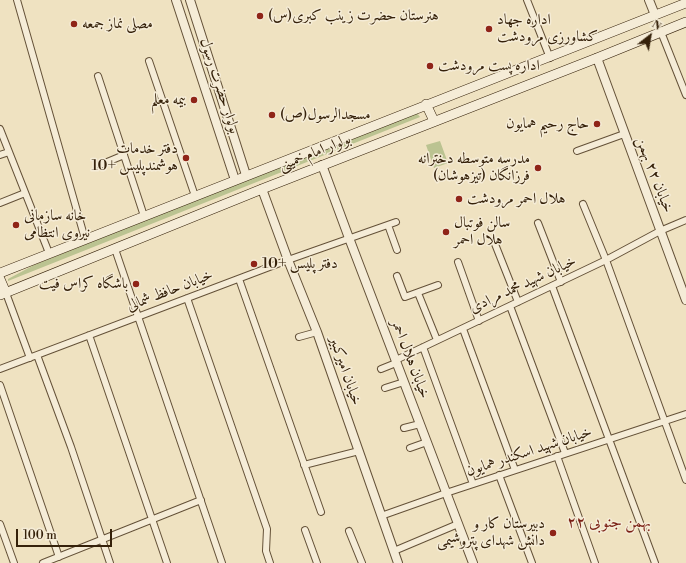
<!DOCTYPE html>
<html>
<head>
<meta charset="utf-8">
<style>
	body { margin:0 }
	#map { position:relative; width:686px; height:563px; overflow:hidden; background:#efe2c1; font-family:"Libre Bodoni",serif }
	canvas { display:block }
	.north { position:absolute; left:630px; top:16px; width:40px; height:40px; -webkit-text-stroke:3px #f5ecd7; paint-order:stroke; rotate:31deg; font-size:11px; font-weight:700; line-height:16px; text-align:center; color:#35210a }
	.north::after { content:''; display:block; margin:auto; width:14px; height:18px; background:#35210a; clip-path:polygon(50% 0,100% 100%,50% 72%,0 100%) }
	.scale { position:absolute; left:16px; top:529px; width:96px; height:18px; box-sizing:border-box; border:2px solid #35210a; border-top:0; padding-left:5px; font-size:12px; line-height:14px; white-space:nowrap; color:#35210a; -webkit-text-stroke:3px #f5ecd7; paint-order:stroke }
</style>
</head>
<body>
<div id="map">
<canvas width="686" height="563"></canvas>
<div class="north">N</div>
<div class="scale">100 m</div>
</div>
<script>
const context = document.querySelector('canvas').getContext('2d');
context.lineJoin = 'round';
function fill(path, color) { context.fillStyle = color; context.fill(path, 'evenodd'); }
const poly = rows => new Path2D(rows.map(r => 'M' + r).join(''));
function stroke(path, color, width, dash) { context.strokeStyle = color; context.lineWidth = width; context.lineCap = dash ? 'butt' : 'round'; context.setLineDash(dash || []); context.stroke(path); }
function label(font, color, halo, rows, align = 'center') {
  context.font = font + ' "Libre Bodoni",Amiri,serif'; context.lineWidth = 3; context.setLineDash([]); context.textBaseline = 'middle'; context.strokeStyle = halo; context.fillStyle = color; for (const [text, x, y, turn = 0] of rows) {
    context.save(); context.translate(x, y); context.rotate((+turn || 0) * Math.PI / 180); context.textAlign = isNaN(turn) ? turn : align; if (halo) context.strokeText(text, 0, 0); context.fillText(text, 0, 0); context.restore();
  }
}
const green = poly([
	[416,112,420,117,8,281,8,279,34,265],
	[440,141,448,163,434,168,426,145]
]);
const minor = poly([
	[17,0,85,239],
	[527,0,550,58],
	[661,32,686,95],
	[149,61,195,196],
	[98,76,144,216],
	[0,129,49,253],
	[577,151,624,134],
	[0,155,9,152],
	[100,165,124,155],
	[0,203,25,193],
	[583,204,606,260,686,480],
	[538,223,561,282],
	[388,225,397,250],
	[495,244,518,302],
	[115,249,222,563],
	[458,262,479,321],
	[397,276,405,297,438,285],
	[239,279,321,512],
	[552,286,655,563],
	[6,293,30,358],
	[418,293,437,340],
	[187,298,267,529,266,551,270,563],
	[510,306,565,453],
	[463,329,515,470],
	[89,335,167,563],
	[299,337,317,332],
	[423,347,473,484],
	[37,355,71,447,110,563],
	[396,360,606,260,660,231,686,220],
	[0,369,288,260,396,222],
	[381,369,396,363],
	[0,385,59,557],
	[385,388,404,382],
	[404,428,420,424],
	[410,448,427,442],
	[557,456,595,563],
	[304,465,359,451],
	[499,475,532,563],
	[381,516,446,493,686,414],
	[0,524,14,563],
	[305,530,317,563],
	[349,531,362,563],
	[394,551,458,524],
	[43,563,201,500]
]);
const tertiary = poly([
	[176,0,235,180],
	[190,0,246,175],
	[649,0,655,15],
	[597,58,686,300],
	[322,165,349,238,473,563],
	[262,189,288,260,317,332,398,563]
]);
const secondary = poly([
	[426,104,434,121],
	[0,273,686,3],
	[0,279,6,293],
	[0,295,262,189,597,58,686,22]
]);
const markers = [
	[260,16,4,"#8f2418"],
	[74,24,4,"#8f2418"],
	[489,29,4,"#8f2418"],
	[430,66,4,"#8f2418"],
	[194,100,4,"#8f2418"],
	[272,115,4,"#8f2418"],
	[597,124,4,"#8f2418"],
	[186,158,4,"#8f2418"],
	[538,168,4,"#8f2418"],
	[459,199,4,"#8f2418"],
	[16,225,4,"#8f2418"],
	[446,232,4,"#8f2418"],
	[254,264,4,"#8f2418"],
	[136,284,4,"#8f2418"],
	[553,533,4,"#8f2418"]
];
const poiNames = [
	["هنرستان حضرت زینب کبری(س)",268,16],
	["اداره جهاد",497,20],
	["کشاورزی مرودشت",497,37],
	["مصلی نماز جمعه",82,24],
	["اداره پست مرودشت",438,66],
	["بیمه معلم",186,100,"right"],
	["مسجدالرسول(ص)",280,115],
	["حاج رحیم همایون",589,124,"right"],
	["دفتر خدمات",178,149,"right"],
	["هوشمندپلیس +10",178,166,"right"],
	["مدرسه متوسطه دخترانه",530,159,"right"],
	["فرزانگان (تیزهوشان)",530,176,"right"],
	["هلال احمر مرودشت",467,199],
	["خانه سازمانی",24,216],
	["نیروی انتظامی",24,233],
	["سالن فوتبال",454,223],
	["هلال احمر",454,240],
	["دفتر پلیس +10",262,264],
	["باشگاه کراس فیت",128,284,"right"],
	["دبیرستان کار و",545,524,"right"],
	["دانش شهدای پتروشیمی",545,541,"right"]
];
const streetNames = [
	["بولوار حضرت رسول",219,86,72],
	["بولوار امام خمینی",315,153,-22],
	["خیابان ۲۲ بهمن",654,175,69],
	["خیابان شهید محمد مرادی",523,285,-25],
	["خیابان حافظ شمالی",170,291,-21],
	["خیابان هلال احمر",410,359,69],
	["خیابان امیرکبیر",345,371,71],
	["خیابان شهید اسکندر همایون",529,452,-18]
];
const neighbourhoodNames = [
	["۲۲ بهمن جنوبی",609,523]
];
fill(green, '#bbc391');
stroke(minor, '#645138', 8);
stroke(tertiary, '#645138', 10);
stroke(secondary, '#35210a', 10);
stroke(minor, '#f5ecd7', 6);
stroke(tertiary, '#f5ecd7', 8);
stroke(secondary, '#f5ecd7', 9);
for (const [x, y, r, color] of markers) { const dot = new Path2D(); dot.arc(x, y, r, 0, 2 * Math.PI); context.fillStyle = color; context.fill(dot); stroke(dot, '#f5ecd7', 1.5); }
label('15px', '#35210a', '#f5ecd7', poiNames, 'left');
label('15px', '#35210a', '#f5ecd7', streetNames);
label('16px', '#7a1f14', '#f5ecd7', neighbourhoodNames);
</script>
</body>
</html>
